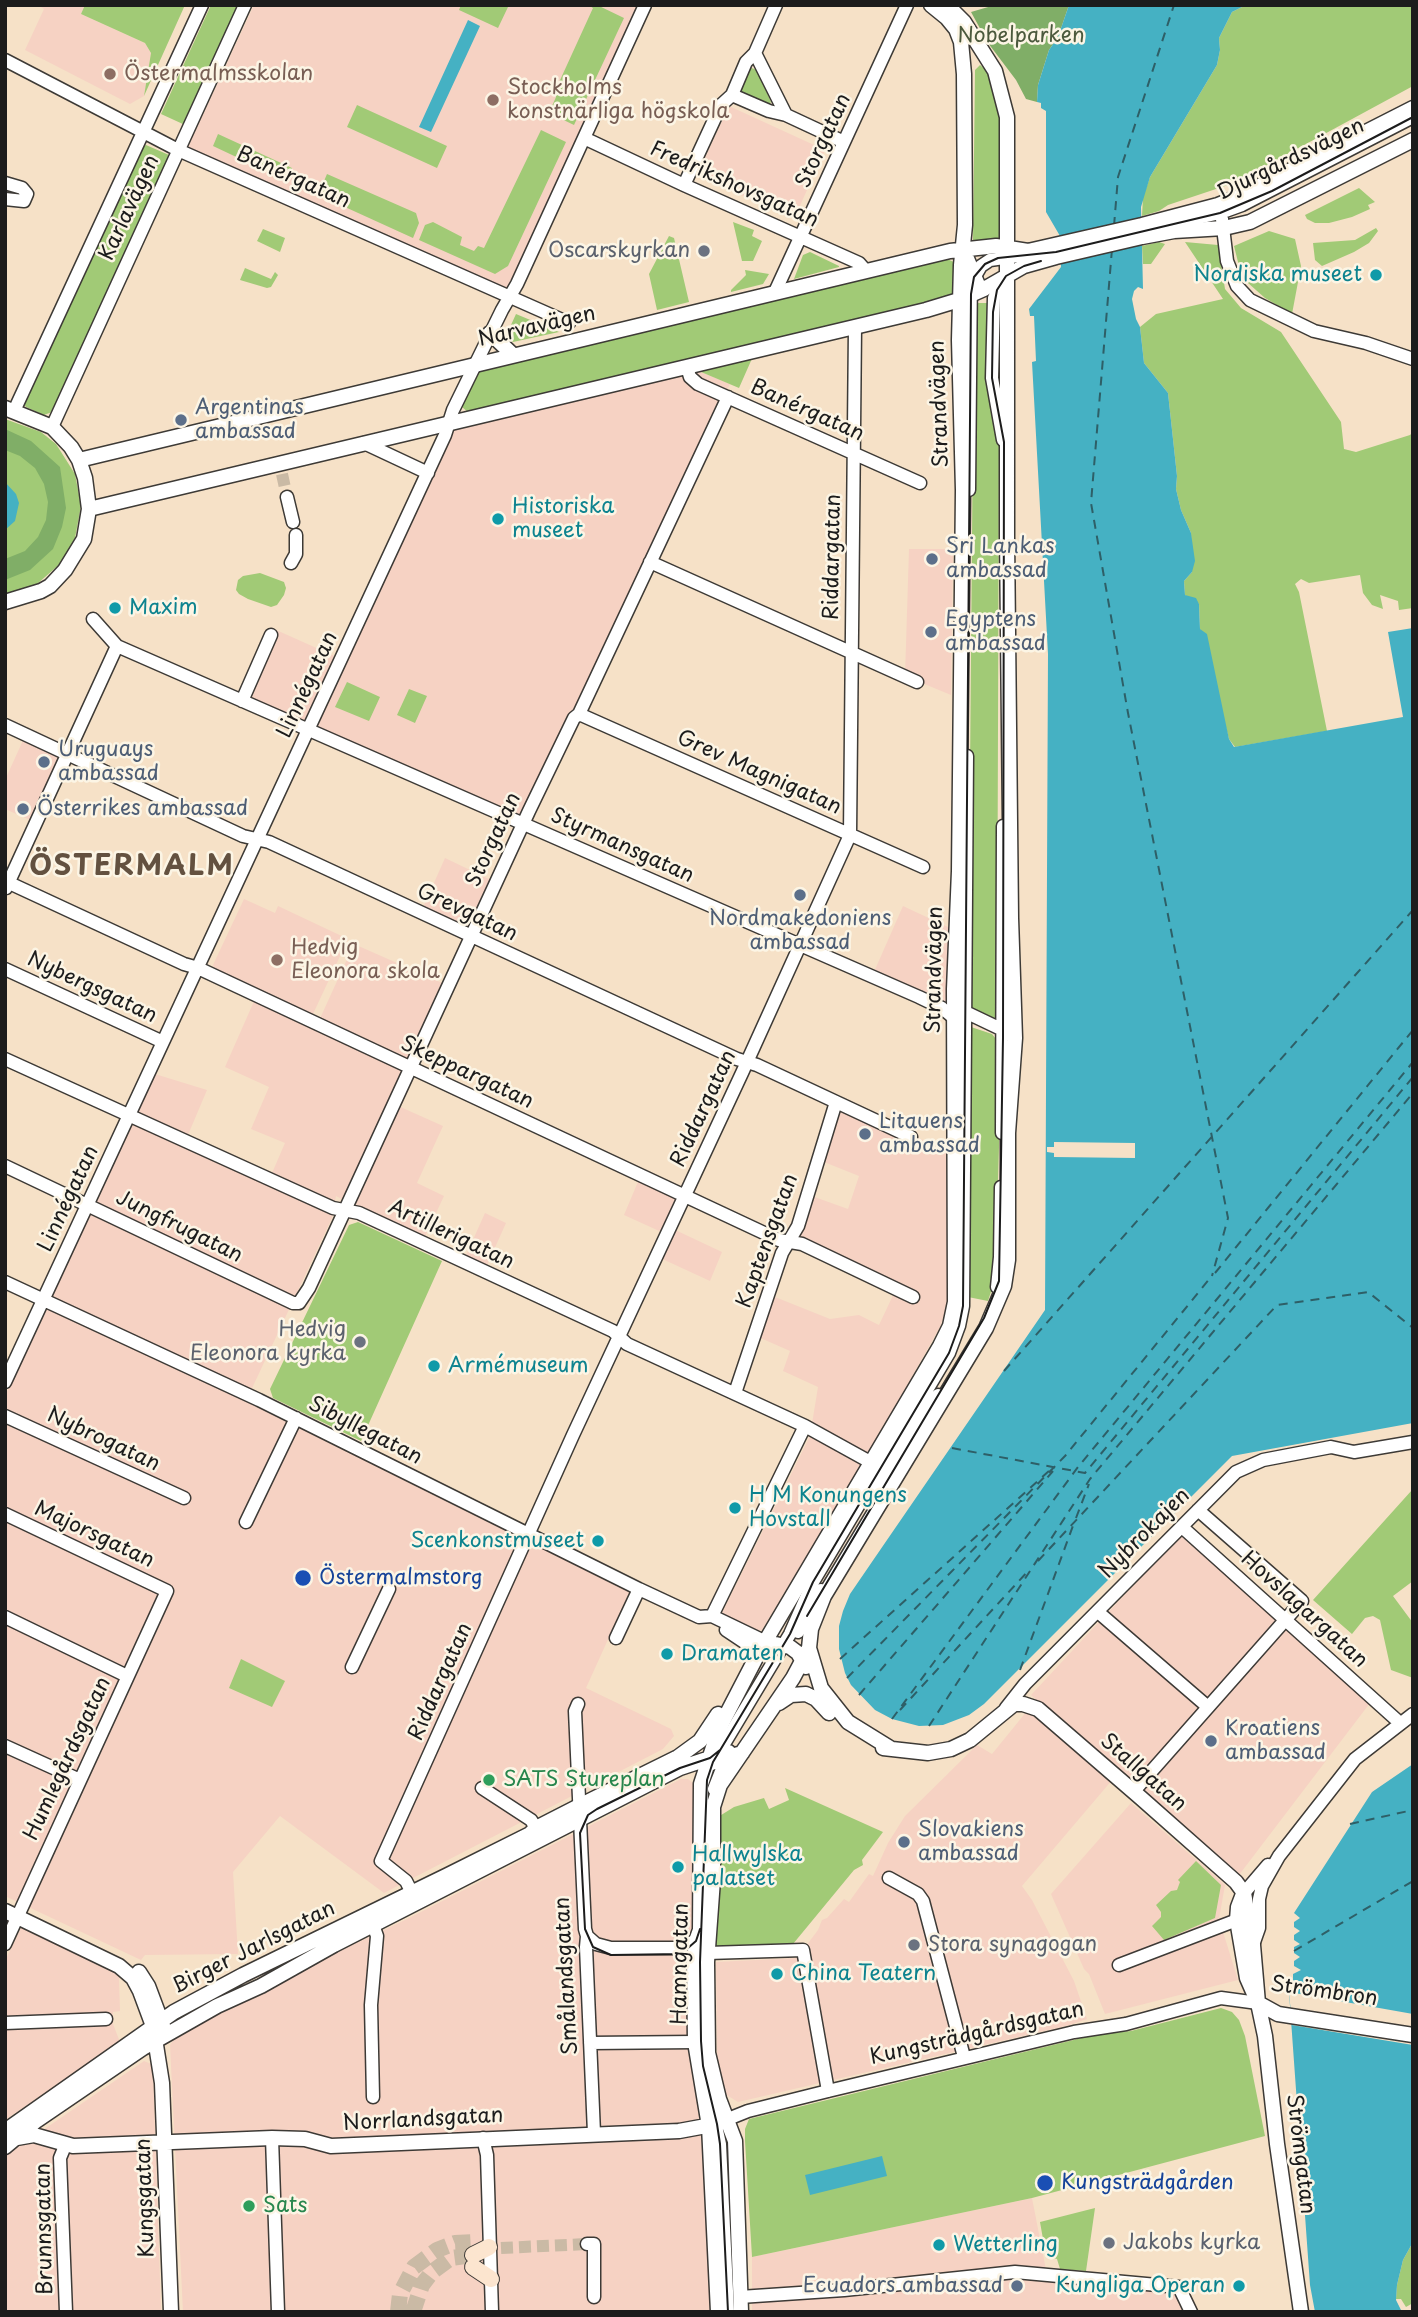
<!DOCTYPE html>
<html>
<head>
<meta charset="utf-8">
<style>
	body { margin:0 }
	#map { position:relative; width:1418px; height:2317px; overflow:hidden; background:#f6e1c7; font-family:"Playpen Sans",sans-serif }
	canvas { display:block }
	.frame { position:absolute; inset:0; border:7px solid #1c1c1c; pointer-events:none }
</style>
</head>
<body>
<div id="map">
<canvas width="1418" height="2317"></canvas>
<div class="frame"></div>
</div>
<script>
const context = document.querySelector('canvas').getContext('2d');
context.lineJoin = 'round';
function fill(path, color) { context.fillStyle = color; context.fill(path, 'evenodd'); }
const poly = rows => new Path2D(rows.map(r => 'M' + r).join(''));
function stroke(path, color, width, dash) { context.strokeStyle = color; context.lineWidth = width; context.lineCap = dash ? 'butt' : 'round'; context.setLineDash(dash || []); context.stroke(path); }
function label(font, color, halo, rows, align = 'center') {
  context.font = font + ' "Playpen Sans",sans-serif'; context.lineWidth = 5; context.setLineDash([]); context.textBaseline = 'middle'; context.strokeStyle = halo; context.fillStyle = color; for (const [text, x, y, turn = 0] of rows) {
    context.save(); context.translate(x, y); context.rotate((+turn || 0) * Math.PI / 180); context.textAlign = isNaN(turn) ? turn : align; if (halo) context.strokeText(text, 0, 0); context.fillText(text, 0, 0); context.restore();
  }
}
const built = poly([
	[38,5,85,5,81,14,145,43,151,53,144,96,130,104,25,50,44,9],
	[254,5,648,5,512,298,186,151],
	[729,106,825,150,794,219,697,175],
	[694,369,730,384,525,823,243,700,274,629,341,659,445,432,461,426],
	[909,549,953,549,951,695,905,676],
	[25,736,69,756,37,823,5,809,5,780],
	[445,858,495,882,471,935,421,912],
	[244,899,275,913,278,906,348,939,313,1014,214,968,213,965],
	[903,906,950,928,949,1016,870,981],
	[354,944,449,986,396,1105,443,1126,417,1183,444,1196,422,1243,336,1196,332,1218,246,1401,630,1591,586,1688,671,1729,674,1736,663,1749,384,1893,280,1816,233,1872,238,1954,145,1955,141,1960,5,1896,5,1396,155,1074,207,1090,185,1142,269,1180,285,1143,251,1129,269,1087,225,1067,255,999,317,1025],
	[837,1102,948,1151,948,1304,940,1327,873,1446,762,1630,751,1630,721,1615,810,1436,818,1387,783,1371,790,1351,756,1336,770,1295,830,1319,859,1315,879,1325,896,1289,789,1241,809,1195,848,1209,859,1176,819,1160],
	[640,1177,685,1197,671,1228,722,1252,710,1281,658,1257,668,1235,624,1215],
	[485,1213,506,1223,484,1272,463,1262],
	[1182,1533,1278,1623,1133,1786,1031,1695],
	[1282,1625,1370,1703,1239,1875,1140,1793],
	[1027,1711,1113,1779,1022,1886,1032,1900,1074,1981,1087,2019,1070,2025,738,2102,725,2094,717,2058,716,1962,797,1958,818,1930,822,1920,827,1918,844,1899,849,1902,869,1874,873,1876,888,1843,905,1816,977,1745,992,1754],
	[681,1779,688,1779,695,1785,703,2121,713,2312,183,2312,170,2045,174,2039,289,1975,407,1919],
	[1131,1803,1225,1885,1219,1919,1238,1980,1105,2014,1089,1974,1084,1969,1051,1894],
	[21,1928,117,1971,123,1976,119,1979,120,2011,113,2012,113,2024,120,2042,5,2120,5,1961],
	[144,2061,151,2064,153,2068,161,2312,5,2312,5,2156],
	[1032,2198,1048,2280,1174,2291,1183,2312,752,2312,752,2257]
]);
const green = poly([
	[85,5,185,5,144,96,151,53,145,43,81,14],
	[211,5,241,5,185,125,161,114],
	[461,5,504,5,508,7,498,28,459,10],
	[588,5,597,5,624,18,574,125,549,113,556,97,556,89,593,8],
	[1246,5,1413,5,1413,86,1234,183,1168,205,1159,211,1142,216,1143,197,1150,177,1217,65,1220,50,1219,38,1232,12],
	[980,65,985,69,1001,98,1001,238,998,240,973,240,975,70],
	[749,67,757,70,771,102,768,106,741,94,739,90],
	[357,105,447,146,437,168,347,127],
	[541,130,566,142,508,266,495,274,419,240,425,225,433,222,462,237,460,245,474,251,478,246,484,248],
	[218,134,292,168,290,178,283,179,213,146],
	[146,145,169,155,170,159,52,412,44,415,26,407,23,403,142,147],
	[327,174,416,213,419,223,413,238,323,197,319,193],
	[1359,188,1375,202,1368,205,1370,209,1352,217,1329,223,1315,223,1307,219,1305,215],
	[733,222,754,230,752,236,762,241,753,261,742,261],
	[1376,228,1378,231,1369,243,1354,252,1322,266,1315,260,1313,243,1355,240],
	[263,229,285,238,280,252,257,241],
	[1269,231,1295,239,1301,266,1292,314,1265,298,1248,283,1239,266,1234,246],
	[669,236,674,238,689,302,657,310,649,274],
	[1159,242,1165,244,1151,264,1143,264,1142,246],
	[1185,242,1218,245,1225,289,1241,308,1281,332,1341,422,1344,449,1356,452,1410,435,1413,432,1413,608,1399,610,1398,601,1380,595,1383,609,1372,605,1363,593,1360,575,1309,583,1301,579,1295,584,1299,592,1327,731,1235,747,1229,739,1200,629,1199,604,1185,595,1184,581,1192,572,1191,533,1181,510,1176,489,1177,476,1168,393,1144,363,1140,327,1156,314,1223,299],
	[810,252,839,266,839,267,794,279,803,255],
	[947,259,954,262,952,298,469,413,462,407,461,403,480,369],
	[245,268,271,279,275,272,278,275,271,287,267,288,240,280],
	[745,270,769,274,763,284,731,292,731,290,746,275],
	[974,303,990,303,999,436,997,1021,968,1006],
	[516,314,559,332,513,342,506,336],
	[754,354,739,388,694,369],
	[5,419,41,432,56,444,75,474,81,506,75,538,61,563,37,584,5,595],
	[260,573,284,582,286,588,284,595,277,605,271,607,248,599,239,594,236,590,238,580,243,576],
	[347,682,380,697,369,721,335,707],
	[409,689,427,696,415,723,397,715],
	[971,1027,992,1034,996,1039,1000,1114,995,1279,988,1301,968,1297],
	[358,1222,442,1261,361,1441,273,1398,270,1389,349,1225],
	[1412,1490,1413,1581,1393,1596,1413,1623,1413,1678,1391,1670,1380,1620,1373,1616,1365,1618,1352,1634,1313,1600],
	[241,1659,285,1681,272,1707,229,1688],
	[785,1788,883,1832,862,1860,863,1865,854,1870,793,1944,717,1947,714,1945,717,1929,718,1817,734,1807,764,1798,769,1809,789,1800],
	[1196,1861,1221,1885,1215,1918,1164,1940,1152,1926,1161,1917,1161,1912,1156,1905,1171,1891,1177,1890,1180,1882,1178,1880],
	[1221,2008,1232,2012,1239,2020,1245,2036,1265,2136,1032,2198,752,2257,745,2141,745,2129,749,2119,1094,2035,1131,2031],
	[1095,2208,1086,2271,1060,2269,1057,2259,1046,2256,1040,2222],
	[1413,2242,1413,2303,1406,2307,1401,2299,1396,2299,1397,2285,1403,2260]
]);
const forest = poly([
	[995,5,1069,5,1058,37,1049,50,1038,85,1037,102,1026,99,1016,80,988,43,971,12],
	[5,429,31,441,60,467,66,508,62,527,53,549,30,570,5,580,5,559,25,551,38,537,46,520,48,502,44,484,35,468,20,456,5,450]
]);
const water = poly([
	[1069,5,1246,5,1232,12,1219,38,1220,50,1217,65,1150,177,1141,207,1143,289,1138,287,1134,291,1132,299,1136,319,1140,327,1144,363,1168,393,1177,476,1176,489,1181,510,1191,533,1195,561,1192,572,1184,581,1185,595,1196,598,1199,604,1200,629,1207,634,1229,739,1234,747,1403,717,1388,632,1413,628,1413,1423,1232,1456,984,1704,969,1715,943,1725,919,1726,892,1719,875,1710,851,1685,845,1673,839,1649,839,1626,843,1611,850,1594,876,1556,1045,1310,1048,654,1032,362,1036,361,1034,316,1030,316,1029,309,1061,267,1060,236,1046,212,1046,111,1041,108,1041,103,1037,102,1038,85,1049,50,1058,37],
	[468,20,480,26,431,132,419,127],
	[5,482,16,494,19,503,15,521,5,530],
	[1413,1764,1413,2242,1403,2260,1397,2285,1396,2300,1402,2312,1315,2312,1310,2285,1289,1992,1293,1989,1293,1974,1301,1970,1294,1966,1294,1961,1300,1957,1294,1953,1294,1947,1300,1944,1294,1940,1294,1935,1300,1931,1294,1927,1294,1922,1300,1918,1294,1913,1372,1792],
	[882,2156,887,2176,810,2195,805,2175]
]);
const pier = poly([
	[1054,1142,1135,1143,1135,1158,1054,1157,1054,1153,1047,1152,1047,1147,1054,1147],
	[1289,1992,1413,2014,1413,2045,1292,2025]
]);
const ferry = poly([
	[1114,226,1118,177,1174,5],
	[1112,249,1091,503,1128,713,1228,1218,1212,1276],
	[1215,1273,1413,1030],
	[1004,1371,1413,910],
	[952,1448,1085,1473,1413,1077],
	[1076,1518,1089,1484],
	[1038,1561,1277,1305,1368,1292,1413,1328],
	[840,1659,1049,1471],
	[1020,1670,1074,1523],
	[847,1678,1065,1456,1211,1277],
	[859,1695,1053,1471],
	[900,1710,1029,1570],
	[892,1719,1078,1467,1413,1062],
	[929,1726,1090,1479,1413,1093],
	[1350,1824,1413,1810],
	[1294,1951,1413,1881]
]);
const minorTunnel = poly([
	[282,474,287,497],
	[501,2248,587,2244]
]);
const secondaryTunnel = poly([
	[398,2312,400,2294,414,2267,437,2250,455,2243,473,2242],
	[413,2312,422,2285,432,2272,451,2258,473,2255]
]);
const minor = poly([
	[755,53,786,115],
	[5,60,178,150,569,323],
	[732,95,769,111,786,115,844,142],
	[584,138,684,185,859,263,866,271],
	[5,183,22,188,27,194,24,201,5,199],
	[684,185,721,105,732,95,746,62,755,53,776,5],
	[1222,219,1227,261,1237,286,1250,300,1314,331,1366,343,1413,359],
	[1158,227,1220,213,1242,205,1413,117],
	[971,283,981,266,990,260,1032,254],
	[775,292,907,5],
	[687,367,690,377,698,384,920,483],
	[14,411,202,5],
	[52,427,245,5],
	[1003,440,992,378,994,298,1005,277],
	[364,443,428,473],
	[969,490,971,270],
	[287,497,293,522],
	[650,562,917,682],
	[291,563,296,554,296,535],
	[93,619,117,646,919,997,942,1008,955,1019],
	[242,701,271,635],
	[579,714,923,867],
	[5,725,243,836,269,842,737,1059,757,1065,911,1137],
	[5,881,184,964,198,968,779,1240,802,1244,913,1297],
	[6,888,117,646],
	[5,969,163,1042],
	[959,1009,1003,1030,1007,1035],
	[5,1059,333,1208,359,1213,613,1331,627,1344,805,1426,872,1463],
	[1002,1133,1003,826],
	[5,1166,293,1303,299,1303,309,1288,529,811,574,718,579,714,728,397],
	[5,1282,259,1400,639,1589,699,1617,712,1616,766,1642],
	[997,1287,1000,1257,1001,1187],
	[5,1382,445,435,453,410,502,310,517,284,645,5],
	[735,1393,782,1253,798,1226,836,1102],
	[5,1416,184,1498],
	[878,1493,938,1395],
	[5,1514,167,1591,5,1944],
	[246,1522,296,1418],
	[1182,1527,1400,1723],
	[1098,1612,1208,1707],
	[712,1616,805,1426],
	[5,1617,127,1676],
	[726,1630,759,1652],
	[798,1632,821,1590],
	[616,1638,639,1589],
	[352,1667,389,1589],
	[578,1704,575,1711,585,1929,587,1936,586,1947,594,2133],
	[1006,1708,1025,1684,1236,1472,1263,1460,1331,1447,1354,1452,1413,1442],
	[5,1746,80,1780],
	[712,1764,790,1634,813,1582,949,1353,959,1326,963,1306,967,756],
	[482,1788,531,1820,536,1828],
	[714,1789,729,1751],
	[1134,1791,1302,1601,1198,1510],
	[889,1878,918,1894,923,1901,964,2057],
	[412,1893,406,1881,381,1861,573,1435,742,1073,850,835,855,327],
	[1244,1893,1268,1865],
	[373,1925,377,1936,371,2005,373,2097],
	[587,1936,596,1944,611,1948,675,1948,696,1941],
	[1253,1945,1259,1928,1259,1899,1262,1886,1279,1856,1355,1759,1413,1714],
	[708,1953,803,1950,828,2091],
	[1119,1965,1237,1920],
	[5,2023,106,2019],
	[590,2043,695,2042],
	[708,2089,720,2144,728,2312],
	[728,2119,748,2111,828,2091,1074,2032,1126,2024,1221,1998,1258,2003],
	[272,2138,278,2312],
	[483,2138,487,2155,492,2312],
	[65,2146,60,2158,66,2312],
	[587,2244,594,2244,594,2297],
	[740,2297,844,2290,1015,2272,1179,2287,1191,2312]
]);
const tertiary = poly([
	[963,249,978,285,984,289],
	[490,333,513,355],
	[5,408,52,427,71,447,79,460,85,478,89,509,84,539,65,570,50,586,41,591,5,602],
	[79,460,950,251,996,246,1028,251,1142,225,1218,205,1238,197,1413,108],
	[89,509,926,310,959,300,984,289,1024,266,1056,257,1142,237,1174,231,1224,228,1250,222,1413,140],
	[766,1642,790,1647,798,1653,806,1667],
	[779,1703,791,1695,806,1694,816,1699,829,1713],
	[883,1748,928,1753,951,1749,970,1740,1014,1704,1023,1704,1038,1709,1141,1798,1236,1882,1244,1893,1253,1945,1258,2003],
	[890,1748,848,1722,821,1688,809,1648,811,1629,824,1596,986,1328,1004,1286,1008,1260,1008,1133,1015,1038,1011,918,1007,537,1007,117,995,71,964,22,947,5],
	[1243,1894,1238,1907,1237,1920,1247,1978,1258,2003,1265,2036,1277,2144,1301,2312],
	[5,1911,119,1966,133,1978,140,1991,153,2026,162,2083,171,2312],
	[139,1972,148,1986,163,2026],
	[1258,2003,1278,2014,1413,2035],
	[5,2131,174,2012,243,1975,448,1875,530,1834,536,1828,579,1806,678,1757,700,1741,718,1714],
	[17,2138,34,2135,73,2146,272,2138,305,2139,331,2146,679,2131,717,2124,728,2119],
	[5,2147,36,2121,143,2048,217,2006,261,1986,334,1945,680,1768,710,1758,728,1757,742,1753],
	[718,2312,709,2126,695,2042,694,1962,696,1941,700,1930,701,1784,719,1729,759,1652,940,1346,950,1326,955,1302,954,989,959,871,963,490,959,340,961,265,965,225,964,74,961,42,956,29,947,18,931,5],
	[741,2312,735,2141,719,2099,708,2053,707,1962,713,1880,713,1807,720,1785,793,1678,809,1648]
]);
const secondary = poly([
	[473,2255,489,2247],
	[473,2267,491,2279]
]);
const tram = poly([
	[807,1616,984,1318,999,1281,1003,1038,1004,442,992,378,993,312,997,290,1006,276,1024,266,1041,261],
	[700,1929,696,1941,681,1954,611,1955,593,1947,585,1929,580,1833,588,1815,597,1809,680,1768,710,1758,720,1750],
	[728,2312,720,2144,717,2124,703,2066,701,2041,700,1962,707,1780,713,1762,790,1634,813,1582,949,1353,959,1326,963,1306,971,294,974,277,985,264,998,258,1056,252,1220,213,1272,191,1413,117]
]);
const markers = [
	[110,74,7,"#8d6e63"],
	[493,100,7,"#8d6e63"],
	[704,251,7,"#6b7280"],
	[1376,275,7,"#0f9aa8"],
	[181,420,7,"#5c6f8a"],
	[498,519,7,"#0f9aa8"],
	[932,559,7,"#5c6f8a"],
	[115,608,7,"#0f9aa8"],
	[931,632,7,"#5c6f8a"],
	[44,762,7,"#5c6f8a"],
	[23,809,7,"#5c6f8a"],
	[800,895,7,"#5c6f8a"],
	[277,960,7,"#8d6e63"],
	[865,1134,7,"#5c6f8a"],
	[360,1342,7,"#6b7280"],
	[434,1366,7,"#0f9aa8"],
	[735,1508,7,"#0f9aa8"],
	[598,1541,7,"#0f9aa8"],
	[303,1578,9,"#1a4fb4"],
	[667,1654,7,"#0f9aa8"],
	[1211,1741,7,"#5c6f8a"],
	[489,1780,7,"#2e9e5b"],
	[904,1842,7,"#5c6f8a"],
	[678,1867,7,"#0f9aa8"],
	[914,1945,7,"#6b7280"],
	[777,1974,7,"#0f9aa8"],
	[1045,2183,9,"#1a4fb4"],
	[249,2206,7,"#2e9e5b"],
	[1109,2243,7,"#6b7280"],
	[939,2245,7,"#0f9aa8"],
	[1017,2286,7,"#5c6f8a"],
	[1239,2286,7,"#0f9aa8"]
];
const parkNames = [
	["Nobelparken",1021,36]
];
const educationNames = [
	["Östermalmsskolan",124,74],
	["Stockholms",507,88],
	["konstnärliga högskola",507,112],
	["Hedvig",291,948],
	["Eleonora skola",291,972]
];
const streetNames = [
	["Storgatan",824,141,-65],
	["Djurgårdsvägen",1291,160,-26],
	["Banérgatan",293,178,24],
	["Fredrikshovsgatan",734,185,24],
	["Karlavägen",130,208,-65],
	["Narvavägen",537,327,-13],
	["Strandvägen",940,404,-92],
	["Banérgatan",807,411,24],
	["Riddargatan",833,557,-89],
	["Linnégatan",308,685,-65],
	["Grev Magnigatan",759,773,24],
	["Storgatan",494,840,-65],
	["Styrmansgatan",622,846,24],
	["Grevgatan",467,913,25],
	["Strandvägen",935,970,-89],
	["Nybergsgatan",92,988,25],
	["Skeppargatan",467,1073,25],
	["Riddargatan",704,1109,-65],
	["Linnégatan",69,1199,-65],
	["Jungfrugatan",179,1227,26],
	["Artillerigatan",451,1235,25],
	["Kaptensgatan",768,1241,-70],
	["Sibyllegatan",365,1431,27],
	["Nybrogatan",103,1440,25],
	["Nybrokajen",1145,1534,-45],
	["Majorsgatan",94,1535,25],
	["Hovslagargatan",1304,1610,42],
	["Riddargatan",441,1682,-66],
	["Humlegårdsgatan",68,1759,-65],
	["Stallgatan",1143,1773,41],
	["Birger Jarlsgatan",254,1948,-27],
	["Hamngatan",681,1964,-89],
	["Smålandsgatan",567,1976,-93],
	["Strömbron",1324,1992,8],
	["Kungsträdgårdsgatan",977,2034,-13],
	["Norrlandsgatan",423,2120,-3],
	["Strömgatan",1300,2154,83],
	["Kungsgatan",146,2198,-92],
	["Brunnsgatan",45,2229,-91]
];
const worshipNames = [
	["Oscarskyrkan",690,251],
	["Hedvig",346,1330],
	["Eleonora kyrka",346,1354],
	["Stora synagogan",928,1945,"left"],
	["Jakobs kyrka",1123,2243,"left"]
];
const cultureNames = [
	["Nordiska museet",1362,275,"right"],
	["Historiska",512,507],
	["museet",512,531],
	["Maxim",129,608],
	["Armémuseum",448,1366],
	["H M Konungens",749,1496],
	["Hovstall",749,1520],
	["Scenkonstmuseet",584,1541,"right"],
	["Dramaten",681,1654],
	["Hallwylska",692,1855],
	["palatset",692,1879],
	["China Teatern",791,1974],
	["Wetterling",953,2245],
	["Kungliga Operan",1225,2286,"right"]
];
const serviceNames = [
	["Argentinas",195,408],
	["ambassad",195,432],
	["Sri Lankas",946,547],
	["ambassad",946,571],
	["Egyptens",945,620],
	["ambassad",945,644],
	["Uruguays",58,750],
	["ambassad",58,774],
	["Österrikes ambassad",37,809],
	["Nordmakedoniens",800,919,"center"],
	["ambassad",800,943,"center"],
	["Litauens",879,1122],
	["ambassad",879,1146],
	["Kroatiens",1225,1729],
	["ambassad",1225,1753],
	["Slovakiens",918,1830],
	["ambassad",918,1854],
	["Ecuadors ambassad",1003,2286,"right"]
];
const transitNames = [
	["Östermalmstorg",319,1578],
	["Kungsträdgården",1061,2183]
];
const leisureNames = [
	["SATS Stureplan",503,1780],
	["Sats",263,2206]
];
const districtNames = [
	["ÖSTERMALM",132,867]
];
fill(built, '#f6d2c3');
fill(green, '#a1ca76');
fill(forest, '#80ae67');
fill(water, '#45b1c3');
fill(pier, '#f6e1c7');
stroke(ferry, '#2e5f67', 2, [9, 7]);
stroke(minorTunnel, '#cabaa5', 12, [12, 6]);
stroke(secondaryTunnel, '#cabaa5', 16, [16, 8]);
stroke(minor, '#3d3a36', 15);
stroke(tertiary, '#3d3a36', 17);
stroke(secondary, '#3d3a36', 18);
stroke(minor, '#fff', 12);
stroke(tertiary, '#fff', 14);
stroke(secondary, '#fce5cf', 16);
stroke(tram, '#1c1c1c', 2);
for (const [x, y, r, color] of markers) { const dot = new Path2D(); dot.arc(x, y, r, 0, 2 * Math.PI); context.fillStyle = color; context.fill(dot); stroke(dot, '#fcf5e5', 2.5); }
label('21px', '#4b593c', '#fcf5e5', parkNames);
label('21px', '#785e54', '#fcf5e5', educationNames, 'left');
label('21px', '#1c1c1c', '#fcf5e5', streetNames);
label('21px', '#5b616d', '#fcf5e5', worshipNames, 'right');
label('21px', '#0d838f', '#fcf5e5', cultureNames, 'left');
label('21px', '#4e5e75', '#fcf5e5', serviceNames, 'left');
label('21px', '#164399', '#fcf5e5', transitNames, 'left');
label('21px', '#27864d', '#fcf5e5', leisureNames, 'left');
context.letterSpacing = '2px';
label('bold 28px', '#635140', '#fcf5e5', districtNames);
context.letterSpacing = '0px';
</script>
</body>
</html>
